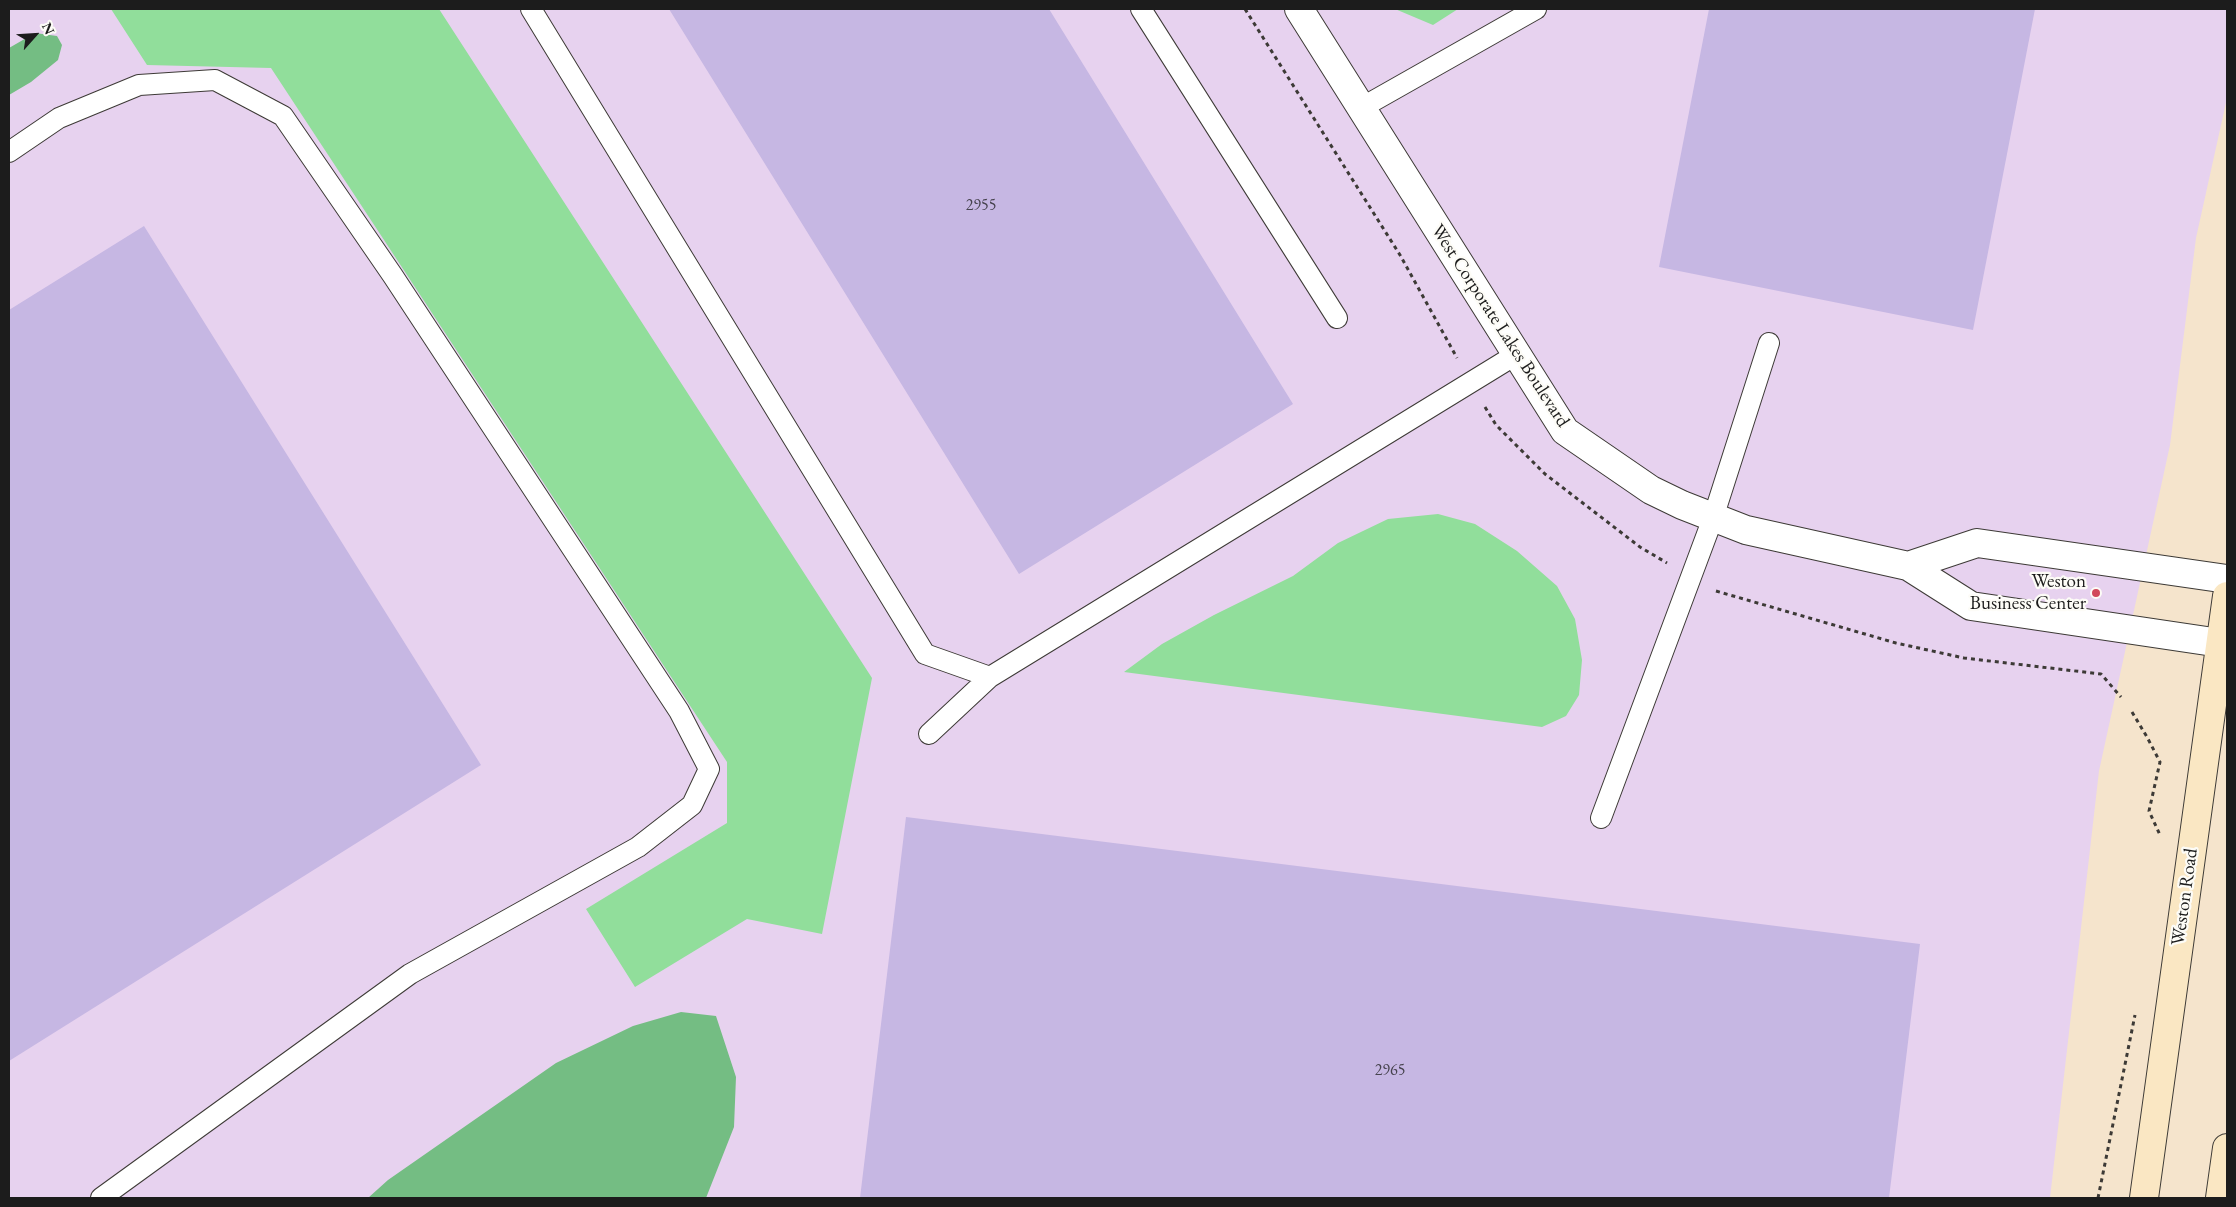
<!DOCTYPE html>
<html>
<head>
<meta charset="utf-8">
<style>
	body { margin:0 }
	#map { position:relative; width:2236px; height:1207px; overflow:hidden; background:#f5e4cc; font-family:"EB Garamond",serif }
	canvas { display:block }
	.frame { position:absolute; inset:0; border:10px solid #1c1c1c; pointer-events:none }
	.north { position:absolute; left:10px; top:10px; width:50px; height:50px; -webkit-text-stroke:4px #fdfcf7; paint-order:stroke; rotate:64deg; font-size:14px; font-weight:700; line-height:20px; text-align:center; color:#1c1c1c }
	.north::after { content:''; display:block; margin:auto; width:18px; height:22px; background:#1c1c1c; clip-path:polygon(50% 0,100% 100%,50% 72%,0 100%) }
</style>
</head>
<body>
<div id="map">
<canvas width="2236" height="1207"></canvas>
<div class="frame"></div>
<div class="north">N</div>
</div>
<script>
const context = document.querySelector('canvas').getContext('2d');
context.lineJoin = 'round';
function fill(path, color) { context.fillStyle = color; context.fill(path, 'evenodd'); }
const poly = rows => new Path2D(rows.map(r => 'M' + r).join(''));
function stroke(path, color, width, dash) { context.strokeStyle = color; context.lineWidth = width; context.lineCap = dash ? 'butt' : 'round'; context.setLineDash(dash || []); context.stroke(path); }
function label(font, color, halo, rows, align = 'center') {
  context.font = font + ' "EB Garamond",serif'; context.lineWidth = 4.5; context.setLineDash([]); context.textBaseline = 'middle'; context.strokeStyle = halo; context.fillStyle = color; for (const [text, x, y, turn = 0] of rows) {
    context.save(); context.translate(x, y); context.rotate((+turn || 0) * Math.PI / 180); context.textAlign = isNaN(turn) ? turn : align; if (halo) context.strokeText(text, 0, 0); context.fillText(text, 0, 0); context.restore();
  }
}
const built = poly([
	[9,9,2227,9,2227,98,2196,238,2170,445,2099,771,2050,1198,9,1198]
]);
const green = poly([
	[111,9,439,9,872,678,822,934,747,919,635,987,586,909,727,823,727,762,271,68,147,65],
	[1395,9,1458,9,1433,25],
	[1438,514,1475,524,1517,551,1557,586,1575,619,1582,660,1579,695,1566,716,1542,727,1124,672,1162,644,1214,615,1293,576,1338,543,1388,519]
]);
const forest = poly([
	[35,33,57,36,62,45,58,60,31,82,9,95,9,48],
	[681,1012,716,1016,736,1077,734,1127,706,1198,368,1198,388,1180,556,1063,633,1026]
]);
const building = poly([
	[669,9,1049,9,1293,404,1019,574],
	[1709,9,2035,9,1973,330,1659,267],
	[144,226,481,765,9,1061,9,310],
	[906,817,1920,944,1889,1198,860,1198]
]);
const path = poly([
	[1245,9,1400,255,1457,358],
	[1485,407,1496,425,1545,474,1640,547,1667,563],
	[1716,591,1896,643,1964,658,2101,674,2121,697],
	[2132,712,2147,737,2160,762,2149,811,2160,835],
	[2098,1198,2135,1015]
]);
const lane = poly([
	[531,9,925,654,990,677],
	[1141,9,1337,318],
	[1361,108,1536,9],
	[9,152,59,118,139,85,215,80,283,116,393,276,679,711,709,769,692,805,638,847,410,974,101,1198],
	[929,734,990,677,1517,354],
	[1601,818,1713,518,1769,343]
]);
const street = poly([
	[1299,9,1565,431,1651,490,1682,505,1746,530,1908,566,1971,606,2227,644],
	[1908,566,1977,543,2227,579]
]);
const secondary = poly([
	[2144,1198,2227,596],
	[2220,1198,2227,1148]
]);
const markers = [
	[2096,593,5,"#d1495b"]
];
const numberNames = [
	["2955",981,206],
	["2965",1390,1071]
];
const streetNames = [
	["West Corporate Lakes Boulevard",1500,326,57],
	["Weston Road",2185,897,-82]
];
const poiNames = [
	["Weston",2086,582],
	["Business Center",2086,604]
];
fill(built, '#e7d2ef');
fill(green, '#91de9b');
fill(forest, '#74bd83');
fill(building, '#c6b7e3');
stroke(lane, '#3d3a36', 22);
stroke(street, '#3d3a36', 30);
stroke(secondary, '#3d3a36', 30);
stroke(path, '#3d3a36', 3, [4, 4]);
stroke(lane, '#fff', 20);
stroke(street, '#fff', 28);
stroke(secondary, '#fae7c3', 28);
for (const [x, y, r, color] of markers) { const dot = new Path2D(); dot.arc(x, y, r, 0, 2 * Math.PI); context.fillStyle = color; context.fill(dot); stroke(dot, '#fdfcf7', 2); }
label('16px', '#46434e', null, numberNames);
label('19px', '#1c1c1c', '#fdfcf7', streetNames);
label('19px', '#1c1c1c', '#fdfcf7', poiNames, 'right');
</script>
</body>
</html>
